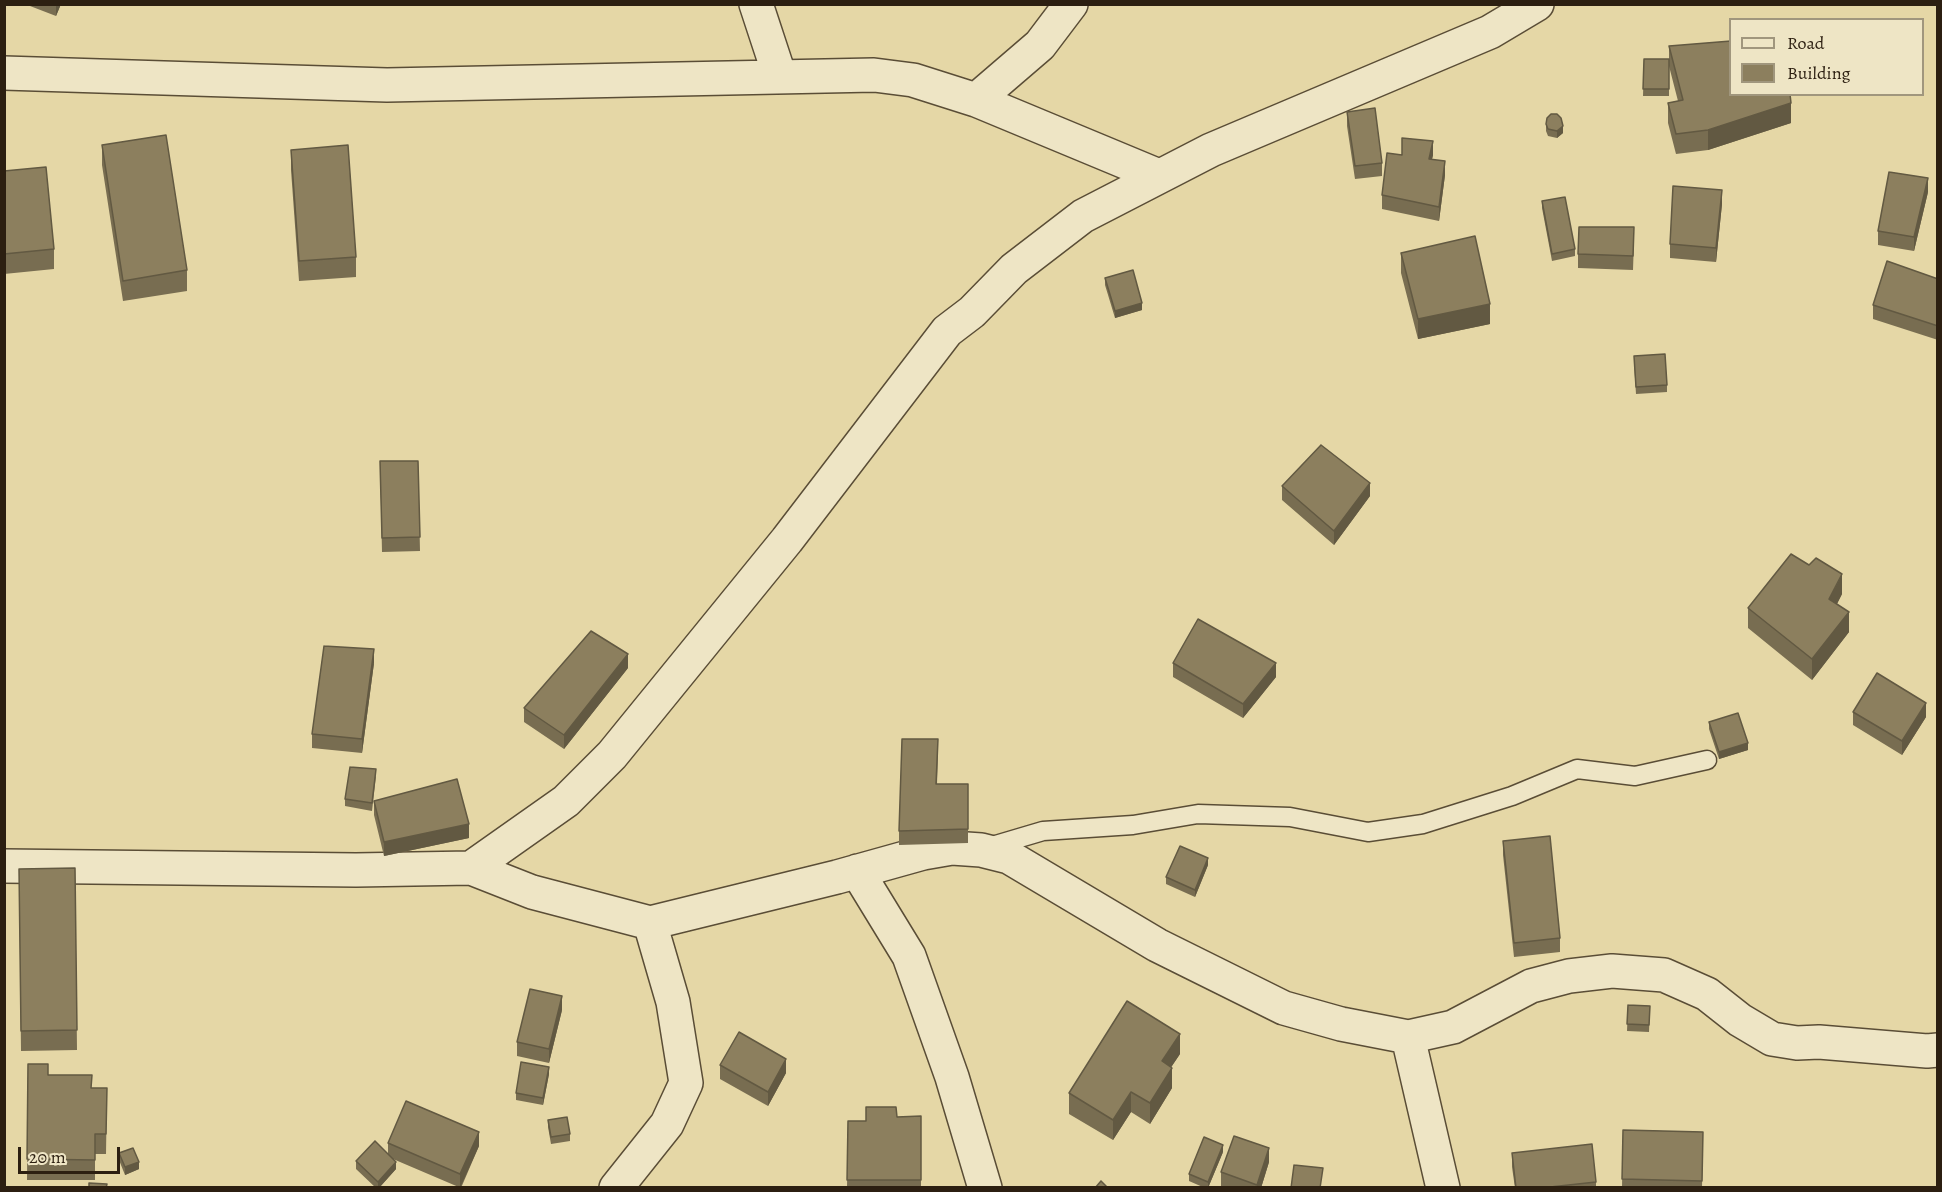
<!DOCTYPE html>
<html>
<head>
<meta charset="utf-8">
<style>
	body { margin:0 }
	#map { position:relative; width:1942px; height:1192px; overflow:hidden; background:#e5d7a6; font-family:Alegreya,serif }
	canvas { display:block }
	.frame { position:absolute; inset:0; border:6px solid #2c1f11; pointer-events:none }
	.legend { position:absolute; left:1729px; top:18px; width:195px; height:78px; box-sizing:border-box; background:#eee5c5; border:2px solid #a0967d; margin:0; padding:8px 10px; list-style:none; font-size:18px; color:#2c1f11 }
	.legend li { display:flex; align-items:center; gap:12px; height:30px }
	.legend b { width:30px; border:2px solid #a0967d }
	.scale { position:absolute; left:18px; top:1147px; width:102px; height:27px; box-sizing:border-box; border:3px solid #2c1f11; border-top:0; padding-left:8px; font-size:18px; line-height:21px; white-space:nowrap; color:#2c1f11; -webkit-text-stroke:4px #eee5c5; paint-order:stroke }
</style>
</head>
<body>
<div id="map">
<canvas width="1942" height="1192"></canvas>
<div class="frame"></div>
<ul class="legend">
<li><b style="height:8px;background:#eee5c5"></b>Road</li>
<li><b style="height:16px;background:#8c7f5e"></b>Building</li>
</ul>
<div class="scale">20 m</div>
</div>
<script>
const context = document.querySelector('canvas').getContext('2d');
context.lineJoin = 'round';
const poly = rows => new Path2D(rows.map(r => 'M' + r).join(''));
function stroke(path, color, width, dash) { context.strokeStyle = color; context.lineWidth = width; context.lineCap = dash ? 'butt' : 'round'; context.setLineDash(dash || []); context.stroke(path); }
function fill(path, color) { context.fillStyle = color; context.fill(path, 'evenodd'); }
const service = poly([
	[989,847,1043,831,1133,825,1198,814,1290,817,1368,832,1423,824,1512,796,1577,769,1635,776,1707,760]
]);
const minor = poly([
	[756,4,780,77],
	[4,73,387,85,874,75,913,80,976,100,1159,176],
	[976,100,1040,45,1071,4],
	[4,866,356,870,471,868,566,801,612,755,787,540,947,331,972,312,1014,269,1083,216,1211,150,1490,32,1537,4],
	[471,868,532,892,650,923,673,1002,686,1083,667,1124,616,1188],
	[857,871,909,956,952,1077,985,1188],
	[650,923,837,877,923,853,952,848,981,850,1009,857,1157,945,1284,1008,1341,1024,1408,1037,1453,1027,1531,986,1569,976,1612,971,1664,975,1707,994,1740,1020,1772,1039,1797,1043,1819,1042,1927,1051,1938,1050],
	[1408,1037,1443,1188]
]);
const wall = poly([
	[30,4,61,4,56,16,30,6],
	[1669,46,1791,123,1708,150,1676,154,1668,123,1668,103,1678,101,1669,66],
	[1644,59,1669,59,1669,96,1643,96],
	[1347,112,1382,163,1382,176,1355,179,1347,126],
	[1546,124,1563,133,1557,138,1548,136,1546,131],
	[102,145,187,270,187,291,123,301,102,165],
	[291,150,356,257,356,277,299,281,291,170],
	[1402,155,1433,155,1432,159,1445,175,1439,221,1382,209,1382,195],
	[4,171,54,249,54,269,4,274],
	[1928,192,1914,251,1878,245,1878,231],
	[1542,201,1575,249,1575,256,1552,261,1542,208],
	[1722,204,1716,262,1670,258,1670,244],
	[1634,240,1633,270,1578,268,1578,254],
	[1401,253,1490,324,1418,339,1401,273],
	[1105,278,1142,310,1115,318,1105,285],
	[1938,279,1938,340,1873,319,1873,305],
	[1634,363,1667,385,1667,392,1636,394],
	[380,461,418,461,420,551,382,552],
	[1282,486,1370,496,1334,545,1282,500],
	[1842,594,1837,604,1849,632,1812,680,1748,628,1748,608],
	[374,663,362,753,312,748,312,734],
	[1173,663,1276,677,1243,718,1173,677],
	[628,668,564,749,524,722,524,708],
	[1853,712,1926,717,1902,755,1853,725],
	[1709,722,1748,750,1719,759,1709,729],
	[938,753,937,784,968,784,968,843,899,845,899,831],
	[376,776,372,811,345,806,345,799],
	[374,801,469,838,384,856,374,815],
	[1503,841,1560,938,1560,952,1514,957,1503,855],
	[1208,865,1195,897,1166,884,1166,877],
	[75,868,77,1050,21,1051,19,869],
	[1628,1005,1650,1006,1649,1032,1627,1031],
	[562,1010,549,1063,517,1056,517,1042],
	[1180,1054,1171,1067,1172,1088,1150,1124,1131,1112,1113,1140,1069,1114,1069,1093],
	[28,1064,48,1075,92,1088,107,1088,106,1154,95,1154,95,1180,27,1180],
	[720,1065,786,1073,768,1106,720,1079],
	[549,1074,543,1105,516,1100,516,1093],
	[921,1116,921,1188,847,1188,848,1121,866,1121,897,1117],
	[548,1120,570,1134,570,1141,551,1144,548,1127],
	[1623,1130,1703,1132,1702,1188,1622,1188],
	[388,1143,479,1146,461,1188,393,1159,396,1169,379,1188,376,1188,356,1169,356,1161,388,1154],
	[1223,1152,1208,1188,1205,1188,1189,1181,1189,1174],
	[119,1153,139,1169,125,1175,119,1160],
	[1512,1153,1596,1182,1596,1188,1515,1188,1512,1167],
	[1269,1162,1261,1188,1226,1188,1221,1186,1221,1172]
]);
const shadedWall = poly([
	[56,4,61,4,56,16],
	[1791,103,1791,123,1708,150,1708,130],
	[1563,126,1563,133,1557,138,1557,131],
	[1433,141,1433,155,1429,172,1429,159],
	[1445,161,1445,175,1439,221,1439,207],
	[1928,178,1928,192,1914,251,1914,237],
	[1722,190,1722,204,1716,262,1716,248],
	[1142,303,1142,310,1115,318,1115,311],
	[1490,304,1490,324,1418,339,1418,319],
	[1370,483,1370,496,1334,545,1334,531],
	[1842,574,1842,594,1829,619,1829,599],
	[1849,612,1849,632,1812,680,1812,659],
	[374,649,374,663,362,753,362,739],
	[628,654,628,668,564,749,564,735],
	[1276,663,1276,677,1243,718,1243,704],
	[1926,703,1926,717,1902,755,1902,741],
	[1748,743,1748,750,1719,759,1719,752],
	[469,824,469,838,384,856,384,842],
	[1208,858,1208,865,1195,897,1195,890],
	[562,996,562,1010,549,1063,549,1049],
	[1180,1034,1180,1054,1162,1081,1162,1061],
	[786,1059,786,1073,768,1106,768,1092],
	[549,1067,549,1074,543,1105,543,1098],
	[1172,1068,1172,1088,1150,1124,1150,1103],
	[1131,1092,1131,1112,1113,1140,1113,1120],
	[479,1132,479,1146,460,1188,460,1174],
	[1223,1145,1223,1152,1208,1188,1208,1182],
	[1269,1148,1269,1162,1261,1188,1257,1188,1257,1185],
	[139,1162,139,1169,125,1175,125,1167],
	[396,1162,396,1169,379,1188,378,1188,378,1182]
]);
const building = poly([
	[1731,41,1731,94,1790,94,1791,103,1708,130,1676,134,1668,103,1683,100,1669,46,1731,41],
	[1644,59,1669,59,1669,89,1643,89,1644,59],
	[1375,108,1382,163,1355,166,1347,112,1375,108],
	[1551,114,1557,114,1561,118,1563,126,1557,131,1548,129,1546,124,1547,118,1551,114],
	[166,135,187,270,123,281,102,145,166,135],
	[1402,138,1433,141,1429,159,1445,161,1439,207,1382,195,1387,153,1402,155,1402,138],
	[348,145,356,257,299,261,291,150,348,145],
	[46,167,54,249,4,254,4,171,46,167],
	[1889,172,1928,178,1914,237,1878,231,1889,172],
	[1673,186,1722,190,1716,248,1670,244,1673,186],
	[1565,197,1575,249,1552,254,1542,201,1565,197],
	[1579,227,1634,227,1633,256,1578,254,1579,227],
	[1475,236,1490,304,1418,319,1401,253,1475,236],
	[1887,261,1938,279,1938,326,1873,305,1887,261],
	[1133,270,1142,303,1115,311,1105,278,1133,270],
	[1665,354,1667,385,1636,387,1634,356,1665,354],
	[1321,445,1370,483,1334,531,1282,486,1321,445],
	[380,461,418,461,420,537,382,538,380,461],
	[1791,554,1809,565,1816,558,1842,574,1829,599,1849,612,1812,659,1748,608,1791,554],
	[1198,619,1276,663,1243,704,1173,663,1198,619],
	[591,631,628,654,564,735,524,708,591,631],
	[324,646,374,649,362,739,312,734,324,646],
	[1877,673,1926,703,1902,741,1853,712,1877,673],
	[1738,713,1748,743,1719,752,1709,722,1738,713],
	[902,739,938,739,936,784,968,784,968,829,899,831,902,739],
	[350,767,376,769,372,803,345,799,350,767],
	[457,779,469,824,384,842,374,801,457,779],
	[1550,836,1560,938,1514,943,1503,841,1550,836],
	[1180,846,1208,858,1195,890,1166,877,1180,846],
	[75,868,77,1030,21,1031,19,869,75,868],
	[530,989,562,996,549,1049,517,1042,530,989],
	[1127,1001,1180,1034,1162,1061,1172,1068,1150,1103,1131,1092,1113,1120,1069,1093,1127,1001],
	[1628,1005,1650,1006,1649,1025,1627,1024,1628,1005],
	[739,1032,786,1059,768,1092,720,1065,739,1032],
	[521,1062,549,1067,543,1098,516,1093,521,1062],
	[28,1064,48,1064,48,1075,92,1075,91,1088,107,1088,106,1134,95,1134,95,1160,27,1159,28,1064],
	[406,1101,479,1132,460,1174,388,1143,406,1101],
	[866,1107,896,1107,897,1117,921,1116,921,1180,847,1180,848,1121,866,1121,866,1107],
	[567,1117,570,1134,551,1137,548,1120,567,1117],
	[1623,1130,1703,1132,1702,1181,1622,1179,1623,1130],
	[1234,1136,1269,1148,1257,1185,1221,1172,1234,1136],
	[1204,1137,1223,1145,1208,1182,1189,1174,1204,1137],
	[375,1141,396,1162,378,1182,356,1161,375,1141],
	[1592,1144,1596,1182,1541,1188,1516,1188,1512,1153,1592,1144],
	[133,1148,139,1162,125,1167,119,1153,133,1148],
	[1294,1165,1323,1168,1320,1188,1291,1188,1294,1165],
	[1101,1181,1108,1188,1095,1188,1101,1181],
	[89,1183,107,1184,106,1188,89,1188,89,1183]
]);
stroke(service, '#5a4d36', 21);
stroke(minor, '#5a4d36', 36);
stroke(service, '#eee5c5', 18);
stroke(minor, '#eee5c5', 33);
fill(wall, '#786d51');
fill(shadedWall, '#625942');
fill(building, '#8c7f5e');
stroke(building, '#625942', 1.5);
</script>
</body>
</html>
